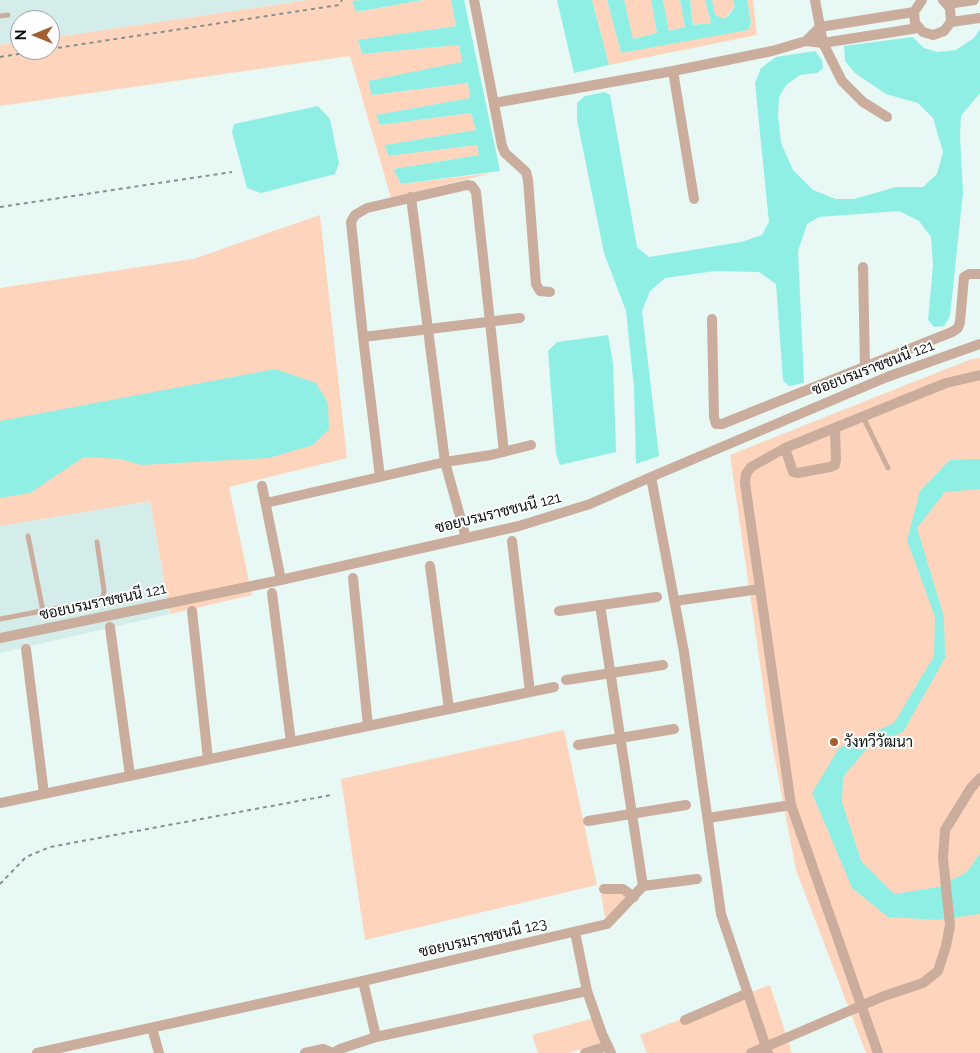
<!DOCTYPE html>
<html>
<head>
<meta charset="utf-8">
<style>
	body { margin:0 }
	#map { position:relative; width:980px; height:1053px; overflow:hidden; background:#e7f8f5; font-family:Raleway,sans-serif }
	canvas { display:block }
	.north { position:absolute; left:10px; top:10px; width:50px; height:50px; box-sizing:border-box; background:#fff; border:1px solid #9d9f9f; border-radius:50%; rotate:270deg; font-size:14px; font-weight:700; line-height:20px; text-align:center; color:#0b1010 }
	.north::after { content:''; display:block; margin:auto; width:18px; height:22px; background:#a35f30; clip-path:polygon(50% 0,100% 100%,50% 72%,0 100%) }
</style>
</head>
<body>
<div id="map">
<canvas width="980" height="1053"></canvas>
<div class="north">N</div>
</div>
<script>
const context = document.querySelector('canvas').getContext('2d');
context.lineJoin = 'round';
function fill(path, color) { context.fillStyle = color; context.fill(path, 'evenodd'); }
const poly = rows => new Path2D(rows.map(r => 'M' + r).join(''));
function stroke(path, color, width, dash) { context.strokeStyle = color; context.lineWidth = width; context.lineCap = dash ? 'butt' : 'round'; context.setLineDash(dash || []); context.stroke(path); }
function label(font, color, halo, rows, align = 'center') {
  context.font = font + ' Raleway,Sarabun,sans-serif'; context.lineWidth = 4; context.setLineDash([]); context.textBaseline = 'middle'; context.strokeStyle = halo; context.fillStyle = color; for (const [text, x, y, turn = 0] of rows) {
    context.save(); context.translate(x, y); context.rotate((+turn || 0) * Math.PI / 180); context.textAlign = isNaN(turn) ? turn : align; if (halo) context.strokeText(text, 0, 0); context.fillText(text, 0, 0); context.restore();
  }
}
const built = poly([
	[0,0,309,0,50,38,50,20,20,20,20,42,0,45],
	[150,501,170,614,0,653,0,526]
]);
const green = poly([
	[309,0,361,0,352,2,357,12,423,0,451,0,456,26,358,41,362,54,459,45,463,62,373,95,468,83,471,98,377,115,381,125,471,113,476,130,386,145,387,156,477,145,479,155,393,169,401,184,492,173,391,198,350,56,0,106,0,45,20,42,20,50,50,50,50,38],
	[592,0,607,0,621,53,751,23,747,0,753,0,757,35,609,65],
	[624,0,651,0,657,33,632,39],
	[663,0,680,0,685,28,668,31],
	[690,0,705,0,711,23,693,25],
	[712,0,733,0,735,6,724,19,715,15],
	[320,215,347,458,229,487,252,595,170,614,150,501,0,526,0,288,193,259],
	[980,358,980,1053,866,1053,796,870,770,733,730,455,971,359],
	[564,730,597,885,365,940,341,779],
	[619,890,628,896,622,904,605,918,601,894],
	[770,985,792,1053,647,1053,640,1035],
	[594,1018,603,1043,569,1053,538,1053,532,1035]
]);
const water = poly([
	[361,0,423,0,356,12,352,1],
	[451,0,464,0,500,171,401,184,393,169,479,155,477,145,388,156,385,145,476,130,471,113,380,125,376,115,470,98,468,83,372,95,368,81,462,62,459,45,362,54,358,40,456,26],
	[557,0,592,0,609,65,574,73],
	[607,0,624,0,633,39,657,33,651,0,663,0,669,31,685,27,680,0,690,0,693,25,711,23,705,0,712,0,715,15,724,19,729,15,735,6,733,0,747,0,751,23,748,30,621,53],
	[980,29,980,93,961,116,960,137,963,192,950,316,944,326,934,327,928,320,933,265,931,237,919,221,899,211,819,217,807,224,798,251,804,383,789,386,783,380,776,284,759,272,715,271,665,278,650,291,642,311,659,456,636,464,634,388,626,311,604,253,577,120,577,103,585,96,605,92,610,95,637,247,649,257,741,242,762,235,769,222,755,83,761,68,776,57,815,51,822,60,823,68,817,73,800,75,786,85,779,97,778,115,781,143,793,170,813,190,836,199,854,199,896,187,923,187,937,174,943,152,933,118,918,103,886,94,855,73,845,61,844,46,913,37,924,48,937,52,956,50,974,38],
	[318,106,330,119,339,163,335,174,261,193,247,188,232,132,234,124],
	[608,335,613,363,616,452,560,465,556,454,548,351,557,342],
	[275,369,316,383,328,403,329,429,313,445,269,458,141,465,120,459,84,457,30,493,0,498,0,421],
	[980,459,980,489,945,492,917,528,944,617,945,658,903,732,869,746,843,777,842,802,861,861,894,894,938,887,967,872,980,853,980,914,938,920,888,917,852,888,812,793,839,748,894,723,934,656,935,617,907,540,920,491,950,460]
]);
const path = poly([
	[50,49,339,5,342,0],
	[0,57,43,50],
	[0,207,232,172],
	[0,884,26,857,50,847,331,795]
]);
const lane = poly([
	[0,16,8,15],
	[863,417,888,468],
	[28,536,43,611],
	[0,619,94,601,103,597,104,590,97,542]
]);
const street = poly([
	[474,0,502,146,505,153,526,172,528,180,536,284,540,291,550,292],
	[815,0,823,43,842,81,863,102,887,117],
	[922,0,914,12,915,23,923,32,933,35,944,31,951,22,950,8,943,0],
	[948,4,974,0],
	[914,12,820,27,806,41,823,43,918,28],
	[951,22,980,18],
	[673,71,694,199],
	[494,103,673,71,772,51,806,41],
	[411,197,445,462,466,538],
	[863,267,865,368],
	[712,319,714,417,716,424,722,424,952,332,958,328,960,322,964,277,969,274,980,274],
	[363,337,520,318],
	[785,448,793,472,798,473,830,467,835,465,836,460,835,429],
	[380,477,363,337,351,222,355,215,367,208,467,185,472,186,476,192,504,452],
	[651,477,684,652,721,914,768,1053],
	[262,486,281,580],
	[266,503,445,462,491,455,531,445],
	[512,541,530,692],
	[430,566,449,709],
	[353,578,368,726],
	[272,593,291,742],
	[675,601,760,589],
	[192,611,208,759],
	[559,611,657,597],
	[110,627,130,776],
	[0,638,281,580,519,526,590,504,651,477,887,377,980,344],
	[26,649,44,794],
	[566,680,663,665],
	[578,745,674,729],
	[0,803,554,687],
	[708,818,791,805],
	[588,821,686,805],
	[643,886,697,879],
	[604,889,623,889,634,897],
	[575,932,587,991,602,1034,611,1053],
	[363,981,376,1037],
	[685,1020,748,993],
	[152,1028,159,1053],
	[37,1053,363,981,607,924,643,886,600,605],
	[305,1053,323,1049,333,1053],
	[333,1053,340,1049,376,1037,587,991],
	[585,1053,608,1046],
	[751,1053,884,996,923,983,938,971,946,946,950,925,943,858,945,830,971,788,980,778],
	[878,1053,791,805,745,483,746,474,751,467,785,448,946,383,980,375]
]);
const markers = [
	[834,742,5,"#a35f30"]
];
const streetNames = [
	["ซอยบรมราชชนนี 121",873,368,-21],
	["ซอยบรมราชชนนี 121",498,513,-14],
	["ซอยบรมราชชนนี 121",103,602,-12],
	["ซอยบรมราชชนนี 123",483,938,-13]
];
const poiNames = [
	["วังทวีวัฒนา",844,742]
];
fill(built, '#d4edea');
fill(green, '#fed5bc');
fill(water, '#90efe4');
stroke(path, '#84908e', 2, [4, 4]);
stroke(lane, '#caad9c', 5);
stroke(street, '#caad9c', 10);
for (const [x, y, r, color] of markers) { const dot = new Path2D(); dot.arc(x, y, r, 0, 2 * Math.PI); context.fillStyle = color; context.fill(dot); stroke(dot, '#fff', 2); }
label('15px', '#0b1010', '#fff', streetNames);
label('15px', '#0b1010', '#fff', poiNames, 'left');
</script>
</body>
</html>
